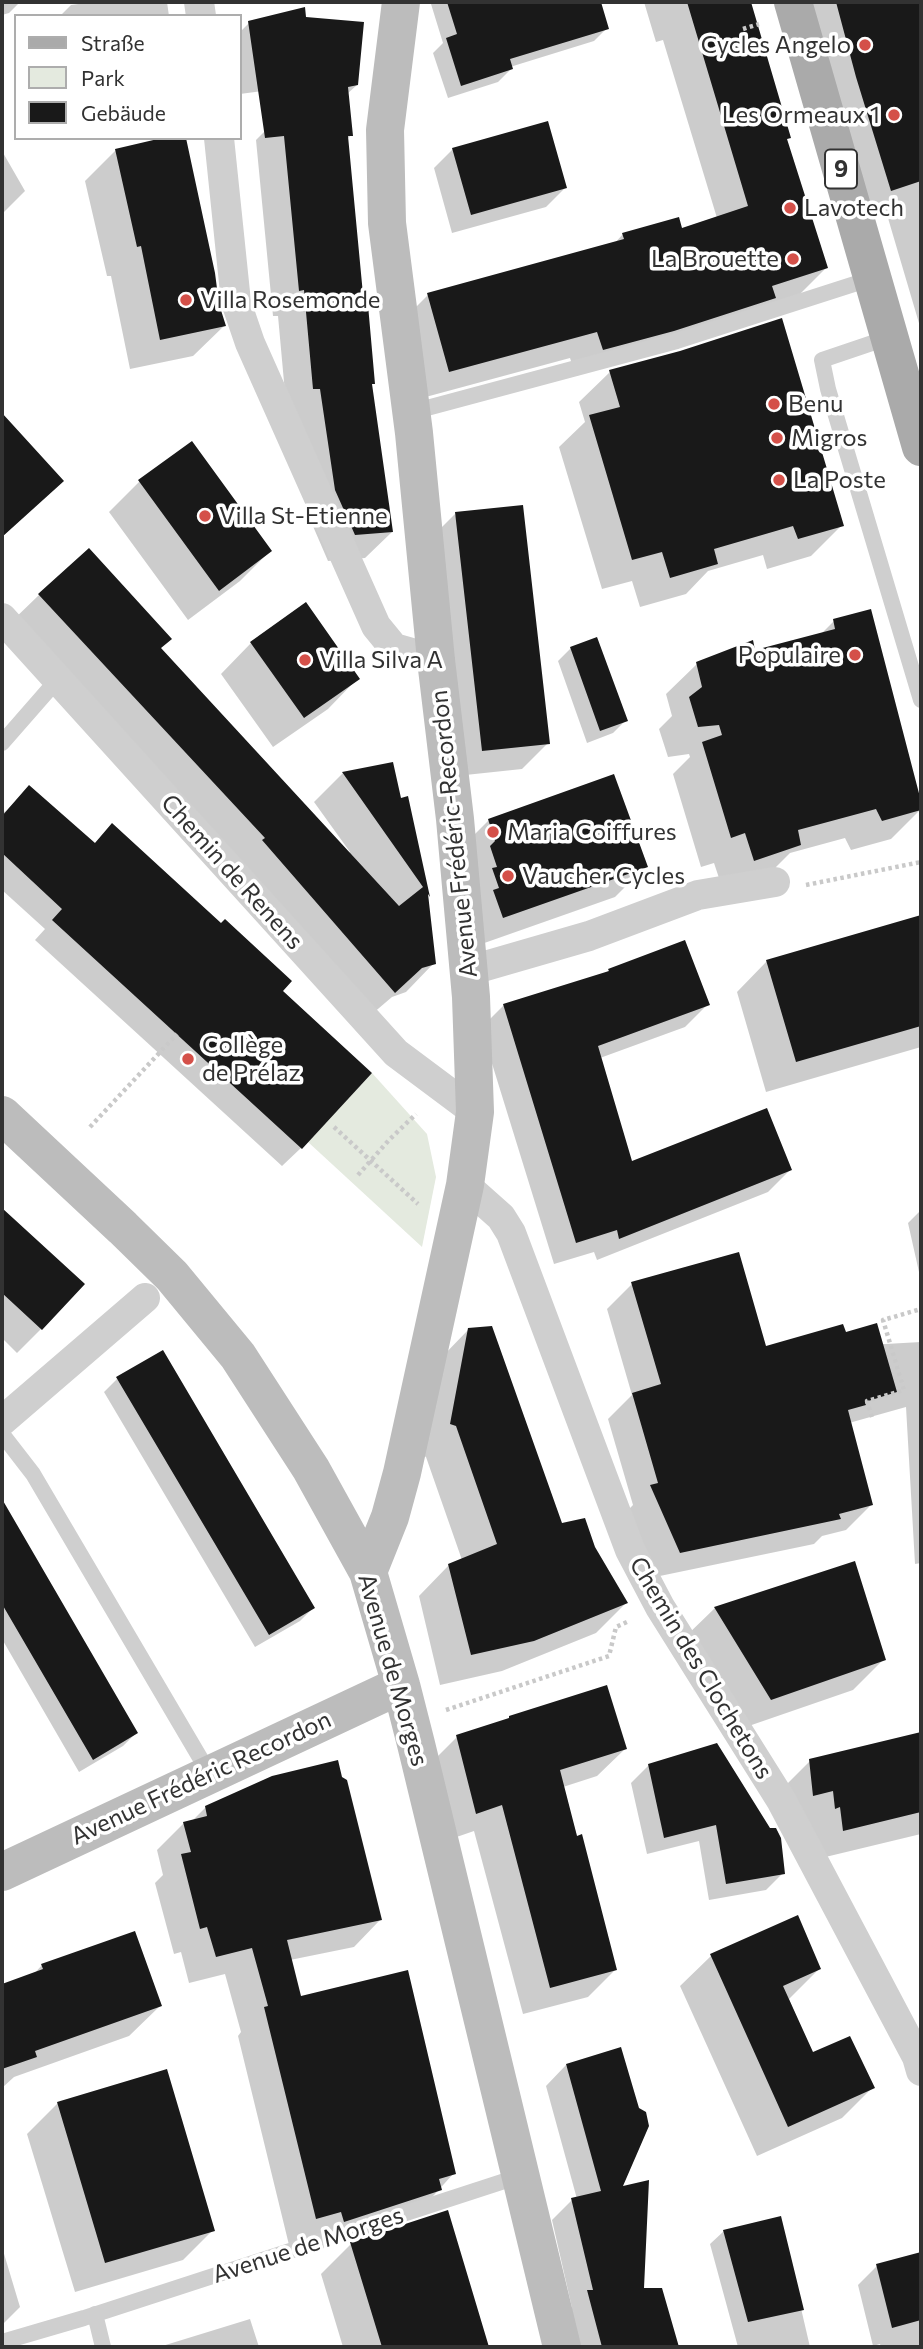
<!DOCTYPE html>
<html>
<head>
<meta charset="utf-8">
<style>
	body { margin:0 }
	#map { position:relative; width:923px; height:2349px; overflow:hidden; background:#fff; font-family:Commissioner,sans-serif }
	canvas { display:block }
	.frame { position:absolute; inset:0; border:4px solid #323232; pointer-events:none }
	.legend { position:absolute; left:14px; top:14px; width:228px; height:126px; box-sizing:border-box; background:#fff; border:2px solid #adadad; margin:0; padding:9px 12px; list-style:none; font-size:21px; color:#323232 }
	.legend li { display:flex; align-items:center; gap:14px; height:35px }
	.legend b { width:35px; border:2px solid #adadad }
</style>
</head>
<body>
<div id="map">
<canvas width="923" height="2349"></canvas>
<div class="frame"></div>
<ul class="legend">
<li><b style="height:9px;background:#aaa"></b>Straße</li>
<li><b style="height:19px;background:#e4eadf"></b>Park</li>
<li><b style="height:19px;background:#191919"></b>Gebäude</li>
</ul>
</div>
<script>
const context = document.querySelector('canvas').getContext('2d');
context.lineJoin = 'round';
function fill(path, color) { context.fillStyle = color; context.fill(path, 'evenodd'); }
const poly = rows => new Path2D(rows.map(r => 'M' + r).join(''));
function stroke(path, color, width, dash) { context.strokeStyle = color; context.lineWidth = width; context.lineCap = dash ? 'butt' : 'round'; context.setLineDash(dash || []); context.stroke(path); }
function label(font, color, halo, rows, align = 'center') {
  context.font = font + ' Commissioner,sans-serif'; context.lineWidth = 7; context.setLineDash([]); context.textBaseline = 'middle'; context.strokeStyle = halo; context.fillStyle = color; for (const [text, x, y, turn = 0] of rows) {
    context.save(); context.translate(x, y); context.rotate((+turn || 0) * Math.PI / 180); context.textAlign = isNaN(turn) ? turn : align; if (halo) context.strokeText(text, 0, 0); context.fillText(text, 0, 0); context.restore();
  }
}
const green = poly([
	[372,1073,427,1134,436,1177,422,1247,308,1142]
]);
const shadow = poly([
	[2,2,20,2,9,13,2,15],
	[93,2,167,2,169,16,60,16,71,5],
	[434,2,599,2,607,28,594,41,510,67,511,69,498,82,448,98,433,53,443,43,431,4],
	[644,2,747,2,789,137,786,141,826,268,799,295,576,376,570,358,422,398,401,322,428,295,614,244,623,234,681,230,717,218,663,40,656,42],
	[805,2,916,2,921,21,921,330,885,208,866,214],
	[304,18,357,85,347,94,351,135,346,140,362,307,373,383,371,386,392,532,365,558,328,561,309,517,294,414,287,415,278,316,273,316,256,140,276,120,270,90,240,94,240,32,249,23],
	[453,149,565,188,546,207,452,233,434,168],
	[116,150,217,304,224,326,193,356,130,369,111,276,107,276,85,181],
	[2,151,25,191,2,214],
	[610,372,842,525,811,556,767,569,763,555,708,571,686,594,640,607,632,581,602,589,559,447,585,422,579,402],
	[2,415,61,481,2,537],
	[191,444,270,551,240,581,188,620,109,512,139,482],
	[455,514,548,743,522,769,456,776,429,540],
	[39,595,160,649,348,854,350,852,314,802,343,773,391,764,399,800,407,798,428,896,434,963,406,992,392,997,365,1020,10,623],
	[869,611,921,809,891,839,851,850,845,838,790,853,768,875,723,890,714,863,701,867,673,774,690,757,689,754,668,757,659,729,672,716,666,694,697,664,754,653,819,636,834,621],
	[251,643,358,678,328,709,273,747,221,674],
	[571,648,626,720,613,733,587,743,558,661],
	[29,787,94,844,112,826,280,991,301,1148,282,1166,35,940,45,929,2,890,2,810,5,812],
	[489,820,646,866,615,897,473,947,458,851],
	[921,917,921,1047,766,1092,737,992,767,961],
	[609,970,707,1005,685,1027,600,1058,631,1164,790,1170,768,1192,597,1260,594,1252,554,1264,481,1028,504,1005,604,975],
	[921,1210,921,1281,908,1223],
	[2,1211,41,1329,17,1353,2,1338],
	[632,1284,760,1351,921,1342,921,1563,915,1564,906,1407,849,1423,871,1505,846,1530,822,1536,814,1544,655,1577,626,1512,633,1505,608,1419,632,1395,607,1309],
	[469,1329,560,1525,593,1548,626,1603,596,1633,502,1671,440,1685,419,1596,449,1565,462,1560,426,1457,420,1454,439,1360],
	[117,1379,313,1608,300,1621,255,1647,104,1392],
	[2,1503,136,1733,123,1746,79,1772,2,1639],
	[853,1564,884,1659,853,1690,740,1729,684,1638,715,1608],
	[510,1717,625,1749,597,1776,563,1787,615,1970,588,1997,523,2014,474,1831,448,1840,430,1764,457,1737,506,1720],
	[921,1734,921,1834,813,1860,780,1791,810,1761],
	[649,1765,783,1873,766,1890,709,1900,699,1841,647,1854,631,1783],
	[206,1807,380,1920,354,1947,290,1960,300,1998,454,2173,414,2217,289,2245,238,2036,241,2032,225,1974,189,1983,181,1952,174,1954,155,1883,163,1875,157,1850,184,1823,192,1821],
	[797,1917,819,1969,789,1999,812,2054,872,2088,842,2118,757,2156,680,1986,711,1956],
	[42,1965,160,2006,129,2036,14,2077,2,2088,2,1985,33,1975],
	[566,2065,620,2189,643,2290,661,2290,677,2347,576,2347,567,2313,572,2308,552,2220,572,2200,577,2199,546,2086],
	[58,2103,213,2230,183,2260,75,2292,27,2134],
	[780,2218,810,2347,738,2347,710,2244,724,2231],
	[351,2244,486,2343,482,2347,343,2347,321,2274],
	[2,2247,20,2307,2,2325],
	[921,2254,921,2347,881,2347,880,2344,873,2346,858,2285,877,2266],
	[250,2319,259,2347,159,2347]
]);
const building = poly([
	[447,2,601,2,609,29,510,59,513,69,461,86,446,38,457,34],
	[687,2,751,2,791,138,787,139,828,268,772,286,776,298,674,331,603,350,597,332,449,372,427,293,624,239,622,233,679,217,682,228,748,206],
	[836,2,921,2,921,181,891,191,856,77],
	[305,7,306,17,364,22,358,85,348,87,353,136,348,136,364,305,368,305,375,384,372,384,393,532,355,535,335,490,320,389,313,389,304,290,299,291,284,136,265,138,248,21],
	[548,121,567,188,471,215,452,148],
	[162,138,186,138,215,273,219,304,226,326,160,340,141,246,137,247,115,149],
	[782,318,844,526,798,539,793,526,714,549,718,564,670,578,662,552,632,560,589,415,620,407,609,370,680,351],
	[2,413,64,481,2,537],
	[192,441,272,551,219,591,138,480],
	[523,505,550,744,482,751,455,512],
	[89,548,172,639,161,648,399,906,423,887,342,772,393,762,401,798,408,796,430,897,428,894,436,964,422,968,395,993,262,840,265,838,38,594],
	[306,602,360,679,304,718,250,642],
	[871,609,921,801,921,810,882,821,876,809,798,830,801,845,754,861,745,833,731,838,702,742,722,735,719,725,698,727,689,697,702,687,696,662,753,640,755,650,835,629,833,619],
	[597,637,628,721,600,731,570,647],
	[614,774,648,867,503,918,493,890,499,888,492,868,497,867,490,846,495,841,488,819],
	[29,785,95,843,112,823,221,923,225,919,292,981,283,991,372,1073,302,1149,52,920,62,909,2,853,2,816],
	[921,915,921,1026,796,1062,766,960],
	[685,940,710,1005,598,1046,632,1161,767,1108,792,1170,619,1239,617,1230,576,1243,503,1004,609,971,608,969],
	[2,1208,85,1284,42,1330,2,1293],
	[739,1252,766,1346,843,1324,846,1332,877,1323,897,1392,865,1402,866,1405,848,1410,873,1505,839,1514,841,1519,680,1553,650,1485,658,1483,632,1393,661,1384,631,1282],
	[492,1326,562,1523,585,1518,595,1547,628,1603,534,1641,471,1655,448,1564,497,1544,456,1426,450,1424,468,1328],
	[163,1350,315,1608,269,1635,116,1377],
	[2,1499,138,1733,93,1760,2,1604],
	[855,1561,886,1660,771,1700,714,1607],
	[607,1685,627,1749,560,1770,577,1836,582,1834,617,1970,550,1988,502,1805,476,1814,456,1735,509,1718,509,1716],
	[921,1732,921,1812,843,1831,840,1807,835,1809,833,1791,813,1796,809,1759],
	[717,1743,770,1828,776,1828,781,1838,785,1874,726,1884,716,1825,664,1838,648,1764],
	[338,1760,342,1777,347,1780,382,1920,287,1940,301,1996,408,1970,456,2174,439,2179,442,2190,344,2222,341,2212,316,2219,264,2007,268,2006,252,1948,216,1957,207,1927,200,1929,181,1854,191,1852,183,1822,207,1816,205,1806,272,1776],
	[798,1915,821,1969,783,1986,813,2052,850,2036,875,2088,788,2127,710,1954],
	[135,1931,162,2006,35,2051,37,2057,2,2069,2,1984,43,1969,41,1964],
	[621,2047,639,2108,646,2112,649,2126,623,2186,649,2180,644,2288,662,2288,679,2347,602,2347,587,2290,593,2290,571,2198,601,2191,566,2064],
	[167,2069,215,2231,105,2263,57,2102],
	[448,2210,489,2347,382,2347,350,2242],
	[781,2216,804,2310,748,2322,723,2230],
	[921,2252,921,2320,892,2328,876,2264]
]);
const path = poly([
	[743,29,759,24],
	[806,885,921,862],
	[90,1127,177,1034],
	[334,1127,418,1204],
	[358,1175,389,1140,416,1114],
	[872,1417,867,1401,904,1390,883,1320,921,1309],
	[446,1710,609,1656,616,1627,629,1621]
]);
const lane = poly([
	[890,337,822,360,828,389,921,700],
	[412,412,677,341,873,278],
	[2,743,58,679],
	[2,1434,33,1474,209,1773],
	[95,2314,103,2347],
	[2,2342,84,2318,520,2176]
]);
const street = poly([
	[199,2,201,16],
	[219,138,236,302,250,343,376,626,394,648,436,660],
	[2,618,396,1053,475,1112],
	[468,971,589,936,698,895,775,882],
	[465,1185,501,1217,511,1233,630,1550,660,1607,781,1800,917,2057,921,2071],
	[2,1421,145,1298]
]);
const secondary = poly([
	[2,1115,123,1228,172,1276,238,1356,311,1469,368,1572,401,1685,416,1744,562,2347],
	[368,1572,390,1517,402,1473,465,1185,475,1112,471,997,455,819,436,660,414,433,387,223,385,130,401,2],
	[2,1872,401,1685]
]);
const primary = poly([
	[793,2,921,447]
]);
const markers = [
	[865,45,7,"#d45049"],
	[894,115,7,"#d45049"],
	[790,208,7,"#d45049"],
	[793,259,7,"#d45049"],
	[186,300,7,"#d45049"],
	[774,404,7,"#d45049"],
	[777,438,7,"#d45049"],
	[779,480,7,"#d45049"],
	[205,516,7,"#d45049"],
	[855,655,7,"#d45049"],
	[305,660,7,"#d45049"],
	[493,832,7,"#d45049"],
	[508,876,7,"#d45049"],
	[188,1059,7,"#d45049"]
];
const shields = [
	[841,169,32]
];
const shieldNames = [
	["9",841,169]
];
const poiNames = [
	["Cycles Angelo",851,45,"right"],
	["Les Ormeaux 1",880,115,"right"],
	["Lavotech",804,208],
	["La Brouette",779,259,"right"],
	["Villa Rosemonde",200,300],
	["Benu",788,404],
	["Migros",791,438],
	["La Poste",793,480],
	["Villa St-Etienne",219,516],
	["Populaire",841,655,"right"],
	["Villa Silva A",319,660],
	["Maria Coiffures",507,832],
	["Vaucher Cycles",522,876],
	["Collège",202,1045],
	["de Prélaz",202,1073]
];
const streetNames = [
	["Avenue Frédéric-Recordon",454,834,-96],
	["Chemin de Renens",232,872,48],
	["Chemin des Clochetons",701,1668,59],
	["Avenue de Morges",393,1670,74],
	["Avenue Frédéric Recordon",201,1778,-25],
	["Avenue de Morges",308,2245,-18]
];
fill(green, '#e4eadf');
fill(shadow, '#0003');
fill(building, '#191919');
stroke(path, '#c9c9c9', 4.5, [3.5, 3.5]);
stroke(lane, '#cfcfcf', 16);
stroke(street, '#cfcfcf', 30);
stroke(secondary, '#bcbcbc', 38);
stroke(primary, '#aaa', 38);
for (const [x, y, r, color] of markers) { const dot = new Path2D(); dot.arc(x, y, r, 0, 2 * Math.PI); context.fillStyle = color; context.fill(dot); stroke(dot, '#fff', 2.5); }
for (const [x, y, w] of shields) { const box = new Path2D(); box.roundRect(x - w / 2, y - 19.5, w, 39, 5); context.fillStyle = '#fff'; context.fill(box); stroke(box, '#323232', 2); }
label('bold 23px', '#323232', null, shieldNames);
label('24px', '#323232', '#fff', poiNames, 'left');
label('24px', '#323232', '#fff', streetNames);
</script>
</body>
</html>
